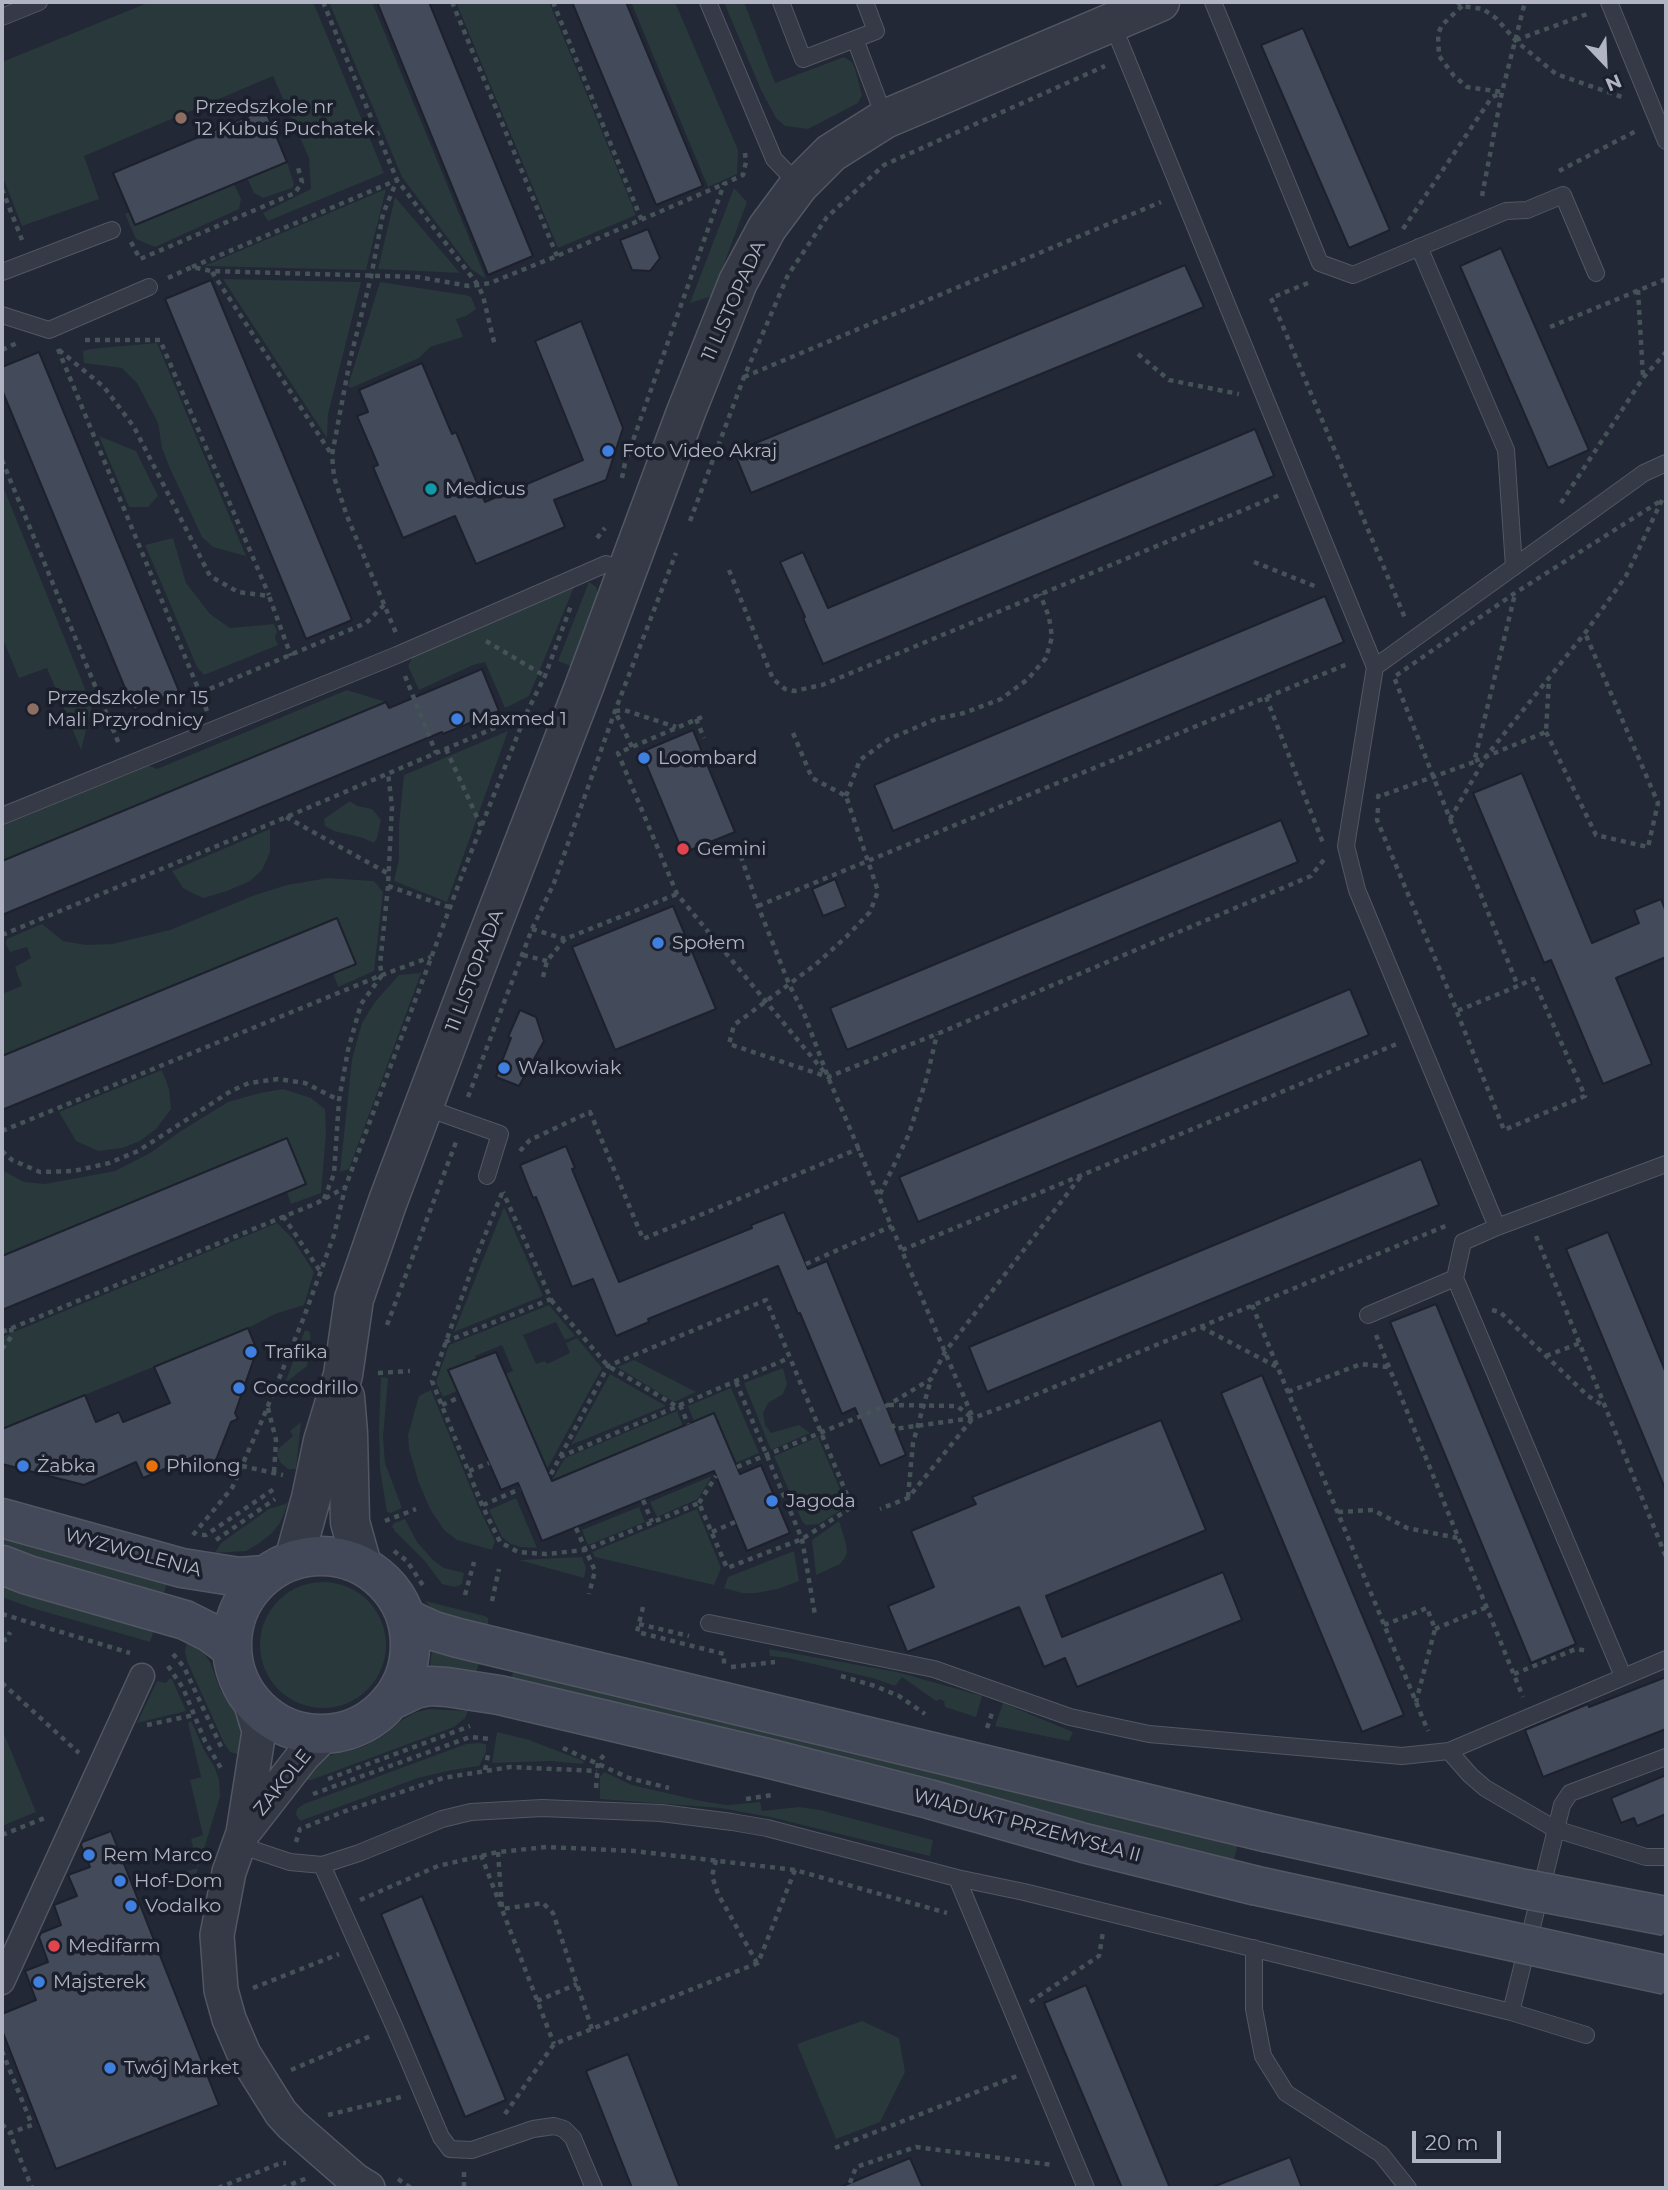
<!DOCTYPE html>
<html>
<head>
<meta charset="utf-8">
<style>
	body { margin:0 }
	#map { position:relative; width:1668px; height:2190px; overflow:hidden; background:#222835; font-family:Montserrat,sans-serif }
	canvas { display:block }
	.frame { position:absolute; inset:0; border:4px solid #b0b4c3; pointer-events:none }
	.north { position:absolute; left:1570px; top:28px; width:70px; height:70px; -webkit-text-stroke:5px #1b1f2b; paint-order:stroke; rotate:157deg; font-size:19px; font-weight:700; line-height:28px; text-align:center; color:#b0b4c3 }
	.north::after { content:''; display:block; margin:auto; width:24px; height:32px; background:#b0b4c3; clip-path:polygon(50% 0,100% 100%,50% 72%,0 100%) }
	.scale { position:absolute; left:1412px; top:2131px; width:89px; height:32px; box-sizing:border-box; border:4px solid #b0b4c3; border-top:0; padding-left:9px; font-size:21px; line-height:24px; white-space:nowrap; color:#b0b4c3; -webkit-text-stroke:5px #1b1f2b; paint-order:stroke }
</style>
</head>
<body>
<div id="map">
<canvas width="1668" height="2190"></canvas>
<div class="frame"></div>
<div class="north">N</div>
<div class="scale">20 m</div>
</div>
<script>
const context = document.querySelector('canvas').getContext('2d');
context.lineJoin = 'round';
function fill(path, color) { context.fillStyle = color; context.fill(path, 'evenodd'); }
const poly = rows => new Path2D(rows.map(r => 'M' + r).join(''));
function stroke(path, color, width, dash) { context.strokeStyle = color; context.lineWidth = width; context.lineCap = dash ? 'butt' : 'round'; context.setLineDash(dash || []); context.stroke(path); }
function label(font, color, halo, rows, align = 'center') {
  context.font = font + ' Montserrat,sans-serif'; context.lineWidth = 7; context.setLineDash([]); context.textBaseline = 'middle'; context.strokeStyle = halo; context.fillStyle = color; for (const [text, x, y, turn = 0] of rows) {
    context.save(); context.translate(x, y); context.rotate((+turn || 0) * Math.PI / 180); context.textAlign = isNaN(turn) ? turn : align; if (halo) context.strokeText(text, 0, 0); context.fillText(text, 0, 0); context.restore();
  }
}
const green = poly([
	[150,2,313,2,384,173,268,221,263,213,311,189,309,158,273,76,84,156,99,199,22,226,2,175,2,62],
	[329,2,372,2,486,279,471,269,402,177],
	[456,2,549,2,636,215,558,248],
	[631,2,675,2,738,150,737,174,708,187],
	[724,2,744,2,775,83,844,57,852,62,855,69,862,95,858,103,808,129,785,126,776,118,761,90],
	[287,162,294,184,292,188,263,198,254,193,247,178],
	[234,184,241,199,239,209,155,247,136,239,125,214,129,212,135,225],
	[734,188,747,202,712,296,690,303],
	[386,189,366,270,204,266],
	[395,197,460,273,378,269],
	[223,279,361,282,328,414,327,438],
	[380,282,465,295,471,297,476,309,466,316,456,319,463,337,430,347,419,358,351,388,348,386],
	[157,343,246,556,213,547,202,537,169,466,162,448,158,423,137,383,122,368,84,363,83,351,90,349],
	[99,436,136,451,158,496,148,507,129,507],
	[2,484,92,706,81,750,47,668,19,678,2,637],
	[173,538,186,583,210,614,230,628,274,624,277,631,275,638,278,645,204,675,197,667,145,545],
	[589,582,596,587,598,595,571,666,558,661],
	[574,587,529,696,505,708,485,662,473,665,419,690,408,666,416,651],
	[347,690,386,702,2,861,2,824,144,764,157,769],
	[508,731,447,902,394,881,399,859,399,825,404,775],
	[350,801,357,806,372,809,381,820,377,838,374,843,363,838,334,831,325,826,324,819],
	[270,829,270,852,262,870,250,881,227,891,204,898,194,894,183,888,172,871],
	[328,878,374,881,383,892,374,971,338,987,333,973,356,963,336,918,2,1056,2,994,22,986,15,967,31,958,27,947,10,952,6,944,7,939,42,924,63,941,86,945,112,944,170,930,255,895,287,885],
	[421,973,349,1169,340,1172,352,1059,362,1023,375,1002,399,975],
	[162,1070,169,1089,171,1109,156,1129,140,1141,122,1148,98,1151,76,1141,59,1112],
	[283,1089,311,1098,325,1109,326,1132,321,1193,291,1204,287,1192,306,1184,287,1139,2,1256,2,1170,24,1182,45,1184,115,1171,150,1153,181,1131,228,1102,260,1093],
	[504,1207,543,1296,454,1332],
	[277,1223,292,1238,314,1272,304,1305,275,1314,248,1328,2,1429,2,1337],
	[549,1305,575,1336,565,1340,556,1322,523,1335,536,1364,545,1361,547,1364,570,1353,566,1343,577,1338,602,1368,547,1469,506,1374,513,1371,502,1345,475,1356,476,1359,448,1370,457,1391,443,1397,436,1382,449,1345],
	[305,1330,310,1332,311,1345,307,1366,285,1383],
	[634,1360,696,1392,674,1402,617,1367],
	[783,1368,787,1384,783,1394,768,1403,763,1413,765,1425,771,1433,799,1425,810,1433,771,1450,744,1383],
	[610,1374,666,1406,571,1445],
	[381,1377,388,1378,383,1437,385,1463,402,1508,391,1513,387,1512,380,1469,379,1426],
	[731,1388,759,1453,735,1463,714,1413,694,1421,688,1406],
	[431,1390,478,1506,495,1541,492,1550,457,1540,444,1530,430,1509,419,1483,409,1449,408,1435,419,1396],
	[677,1411,683,1426,552,1480,565,1458],
	[301,1422,296,1469,288,1469,281,1463,277,1455,279,1448,293,1436,290,1431],
	[818,1437,847,1506,819,1524,806,1525,802,1521,774,1456],
	[712,1476,698,1499,657,1517,650,1502],
	[516,1498,537,1548,520,1547,511,1544,502,1537,489,1510],
	[288,1503,280,1523,271,1534,258,1544,246,1551,215,1553,221,1543,269,1509],
	[639,1507,645,1522,588,1545,582,1530],
	[697,1509,721,1568,714,1585,595,1557,592,1552],
	[405,1519,417,1542,433,1560,444,1568,464,1573,462,1584,455,1587,442,1584,424,1560,395,1531,392,1527,394,1523],
	[839,1521,846,1544,847,1553,844,1559,840,1564,816,1575,812,1540],
	[2,1533,168,1580,163,1596,2,1548],
	[794,1551,799,1581,778,1589,756,1593,742,1593,724,1588,728,1577],
	[582,1557,586,1568,584,1578,519,1560],
	'260 1645a63 63 0 1 1 126 0a63 63 0 1 1-126 0Z',
	[2,1584,155,1627,150,1642,32,1608,2,1597],
	[425,1601,485,1616,488,1618,488,1627,446,1616,434,1610],
	[187,1642,200,1648,210,1662,220,1689,237,1716,244,1738,240,1755,230,1752,224,1743,187,1661,185,1651],
	[432,1649,480,1661,476,1672,432,1668,430,1666],
	[769,1649,897,1672,982,1696,976,1717,945,1707,944,1701,940,1699,936,1701,902,1677,895,1686,876,1679,788,1658,770,1656],
	[514,1668,1238,1843,1233,1863,511,1680],
	[169,1679,172,1679,186,1711,137,1723,157,1681,166,1683],
	[1003,1703,1073,1732,1069,1741,995,1726],
	[429,1709,468,1711,465,1718,454,1727,311,1780,305,1780,320,1758,363,1747,382,1737,402,1720,414,1713],
	[191,1721,204,1750,215,1768,219,1780,220,1796,193,1885,187,1871,198,1868,191,1839,203,1835,190,1780,201,1777,188,1723],
	[2,1729,36,1812,2,1826],
	[497,1732,529,1740,584,1761,583,1764,551,1761,492,1763],
	[478,1743,486,1744,486,1752,479,1766,452,1770,418,1778,300,1821,296,1815,297,1809,304,1804,466,1744],
	[604,1772,632,1785,701,1801,727,1805,760,1802,762,1811,799,1807,820,1810,933,1840,930,1856,770,1817,720,1808,600,1799,600,1777],
	[862,2021,899,2038,905,2072,880,2122,836,2139,797,2044]
]);
const building = poly([
	[377,2,429,2,533,256,488,275,377,2],
	[572,2,626,2,703,186,656,205,572,2],
	[1303,28,1390,230,1349,248,1261,45,1303,28],
	[265,109,287,162,135,225,113,173,265,109],
	[648,229,660,258,650,271,632,270,620,240,648,229],
	[1501,248,1589,450,1548,468,1460,266,1501,248],
	[1185,265,1204,307,751,493,734,452,1185,265],
	[211,280,352,620,306,639,165,299,211,280],
	[581,321,623,428,606,480,554,500,565,527,476,564,455,516,403,538,373,467,378,465,357,416,368,412,359,390,422,363,452,434,456,432,485,502,583,460,535,341,581,321],
	[39,352,179,691,134,710,2,390,2,367,39,352],
	[1255,429,1274,476,823,664,803,618,805,617,780,562,803,552,828,608,1255,429],
	[1325,596,1344,642,893,831,874,785,1325,596],
	[482,669,499,711,443,734,442,732,2,915,2,861,386,702,389,708,482,669],
	[693,730,735,832,683,853,641,752,693,730],
	[1522,773,1592,943,1639,923,1634,910,1661,899,1666,912,1666,957,1616,978,1652,1064,1603,1084,1551,960,1544,963,1473,793,1522,773],
	[1281,820,1298,862,847,1050,830,1008,1281,820],
	[835,879,846,907,823,916,812,889,835,879],
	[673,906,716,1009,615,1050,572,947,673,906],
	[337,918,356,964,2,1110,2,1056,337,918],
	[1350,989,1369,1035,918,1222,899,1177,1350,989],
	[520,1010,536,1017,544,1041,519,1086,496,1077,511,1038,508,1037,520,1010],
	[287,1138,306,1184,2,1310,2,1256,287,1138],
	[566,1146,575,1168,572,1169,619,1282,752,1228,751,1225,784,1212,808,1269,827,1261,906,1455,880,1466,855,1408,842,1414,800,1313,798,1314,778,1266,648,1319,649,1322,616,1336,593,1279,572,1287,536,1197,533,1198,520,1165,566,1146],
	[1421,1159,1439,1205,987,1392,969,1347,1421,1159],
	[1608,1232,1666,1373,1666,1491,1566,1249,1608,1232],
	[1436,1304,1576,1644,1531,1663,1390,1322,1436,1304],
	[248,1328,257,1350,235,1413,238,1419,231,1422,214,1465,198,1472,193,1457,143,1478,136,1462,84,1485,2,1464,2,1429,85,1395,96,1422,119,1412,123,1422,170,1403,154,1367,248,1328],
	[496,1352,552,1481,714,1413,740,1474,761,1465,790,1533,747,1551,714,1471,542,1541,518,1483,501,1490,448,1370,496,1352],
	[1262,1375,1404,1715,1362,1732,1221,1393,1262,1375],
	[1161,1420,1206,1530,1046,1596,1062,1637,1223,1572,1242,1620,1077,1687,1065,1658,1044,1667,1019,1607,907,1652,888,1606,934,1587,911,1531,976,1504,972,1497,1161,1420],
	[1666,1677,1666,1729,1543,1777,1525,1730,1588,1704,1589,1707,1666,1677],
	[1666,1775,1666,1814,1637,1826,1634,1818,1621,1823,1611,1798,1666,1775],
	[111,1831,219,2105,56,2169,2,2030,2,2014,36,2000,25,1971,48,1962,39,1937,41,1933,61,1925,54,1905,77,1896,68,1875,90,1867,81,1845,82,1842,111,1831],
	[422,1896,506,2100,465,2117,381,1914,422,1896],
	[1086,1985,1170,2188,1122,2188,1044,2003,1086,1985],
	[628,2054,680,2188,632,2188,586,2071,628,2054],
	[1290,2157,1302,2188,1216,2188,1215,2186,1290,2157],
	[910,2158,923,2188,838,2188,910,2158]
]);
const path = poly([
	[323,2,397,180,478,285,483,296,495,346],
	[452,2,557,256],
	[553,2,642,221],
	[1457,2,1462,6,1483,9,1497,19,1516,41,1556,74,1625,98],
	[1462,6,1442,25,1438,34,1439,56,1454,76,1467,87,1502,92],
	[1516,40,1590,13],
	[1559,171,1638,130],
	[2,189,22,240],
	[1482,196,1502,92,1525,2],
	[1403,229,1492,97,1502,93],
	[131,242,140,259,295,193,302,182,297,164],
	[192,267,397,180,383,214,371,277,350,360,332,455,334,477,347,516,396,633],
	[212,272,332,455],
	[168,278,192,267,211,271,418,277,469,286,478,285,490,283,557,256,724,184],
	[1308,283,1271,298,1405,618],
	[1638,290,1643,377],
	[1550,327,1666,279],
	[85,340,160,340,269,595],
	[58,349,200,693],
	[2,350,17,343],
	[59,350,104,387,134,427,210,576,238,592,269,596,291,656],
	[1138,354,1169,380,1239,394],
	[744,377,1161,202],
	[2,460,119,744],
	[622,478,625,463,724,184,743,175,746,162,745,153],
	[1662,500,1626,576,1585,633,1487,755,1450,819,1394,677,1515,593,1662,500],
	[1561,503,1643,378,1666,352],
	[690,521,744,377,788,275,827,217,884,165,1105,66],
	[597,538,605,528],
	[1254,562,1317,587],
	[729,570,773,679,785,689,794,691,822,685,1282,494],
	[486,641,545,676],
	[405,676,436,753],
	[1266,697,1323,843],
	[207,711,200,693,366,623,384,605],
	[702,717,618,753,677,894,825,1073],
	[696,719,704,738],
	[1546,732,1596,835,1648,847,1658,803,1585,633],
	[793,733,812,778,846,796,878,891,870,912,846,937,815,965,734,1025,729,1044,828,1077,937,1034,1311,876,1326,857],
	[632,747,615,711,624,710,676,727],
	[446,749,481,826],
	[1475,761,1546,732,1549,678],
	[1379,794,1378,797,1474,762,1515,594],
	[846,796,860,760,889,739,936,719,964,713,1001,699,1028,679,1046,658,1052,637,1049,617,1040,594],
	[1378,808,1377,820,1457,1011,1518,986,1450,819],
	[286,817,389,874],
	[747,841,738,848,758,906,789,984,805,1016,828,1077,973,1418,908,1498,880,1509],
	[388,886,452,908],
	[758,906,1350,663],
	[532,929,565,939],
	[2,935,270,824,525,715],
	[523,955,547,961],
	[543,977,547,961,565,939,677,894],
	[1457,1012,1504,1130,1585,1096,1533,979,1518,986],
	[468,1097,532,929,554,883,615,711,676,553],
	[2,1131,382,975,431,957],
	[2,1151,12,1160,40,1172,74,1171,109,1163,138,1151,231,1091,249,1083,278,1079,305,1083,339,1100],
	[520,1151,530,1140,590,1112,643,1239,860,1148],
	[502,1193,475,1260,432,1381,482,1505,500,1542,518,1552,531,1553,546,1554,585,1550,699,1503,727,1568,802,1539,852,1507,766,1300,608,1366,550,1476],
	[880,1194,909,1134,927,1077,937,1034],
	[324,1199,334,1174,339,1100,348,1050,361,1004,382,975,380,965,388,886,392,807,388,773],
	[283,1216,320,1271],
	[1536,1236,1666,1557],
	[902,1250,1399,1043],
	[806,1264,892,1226],
	[551,1300,608,1366,676,1406],
	[1252,1305,1428,1731],
	[1492,1310,1500,1312,1588,1396,1604,1406],
	[387,1325,456,1142],
	[1201,1327,1277,1367],
	[2,1332,317,1203,344,1188],
	[1376,1335,1523,1697],
	[445,1342,551,1299,503,1192],
	[2,1349,12,1336,11,1328],
	[1546,1356,1580,1343],
	[378,1373,410,1371],
	[736,1382,802,1539,815,1615],
	[1288,1392,1361,1364,1388,1367],
	[442,1405,460,1397],
	[680,1405,688,1424],
	[889,1405,957,1406,971,1417],
	[268,1408,276,1440,274,1473],
	[892,1424,894,1429,973,1418,1025,1399,1448,1225],
	[560,1457,789,1358],
	[242,1466,283,1475],
	[737,1467,888,1405,931,1379,945,1352,1081,1176],
	[469,1471,489,1463],
	[908,1497,913,1443,931,1379],
	[643,1500,652,1522],
	[699,1503,716,1476],
	[483,1505,520,1489],
	[1338,1512,1373,1510,1407,1528,1458,1538],
	[385,1521,416,1509],
	[576,1528,595,1571,589,1594],
	[712,1532,735,1522],
	[193,1535,232,1488,263,1418,304,1317,334,1235,345,1188,464,870,526,714,545,676,572,603],
	[202,1535,206,1535,277,1487],
	[216,1540,275,1499],
	[394,1551,407,1561,424,1587],
	[465,1595,474,1562],
	[492,1601,499,1569],
	[643,1607,637,1632,724,1654,724,1667],
	[2,1614,130,1653],
	[639,1624,689,1636],
	[1384,1625,1427,1608,1435,1629,1416,1702],
	[1435,1629,1487,1607],
	[2,1641,7,1639,10,1632],
	[173,1654,184,1667,223,1751],
	[168,1666,183,1688,205,1741,222,1770],
	[731,1667,775,1662],
	[1514,1674,1576,1649,1589,1651],
	[841,1676,875,1686,899,1696,925,1714],
	[2,1683,79,1753],
	[147,1725,194,1715],
	[987,1728,992,1713],
	[563,1748,629,1778,669,1788],
	[485,1770,488,1755],
	[328,1779,470,1726],
	[596,1788,598,1762,605,1754],
	[313,1794,470,1737,491,1739],
	[746,1799,772,1795],
	[2,1835,47,1817],
	[296,1842,300,1829,348,1810,443,1778,510,1767,597,1771],
	[498,1852,502,1909,543,1903,553,1913,592,2029],
	[481,1855,554,2044],
	[716,1860,712,1876,718,1894,757,1963],
	[360,1900,438,1866,498,1852,547,1847,634,1851,795,1870,947,1913],
	[253,1988,339,1954],
	[537,2001,577,1984],
	[1030,2002,1099,1956,1103,1932],
	[2,2051,32,2125,10,2133,32,2188],
	[291,2070,373,2035],
	[505,2114,554,2044,758,1963,795,1870],
	[328,2115,401,2097],
	[2,2124,10,2133],
	[835,2148,1017,2076],
	[464,2172,464,2188],
	[398,2179,411,2188],
	[850,2183,856,2167,916,2147,1053,2165],
	[218,2188,281,2163,286,2163],
	[282,2188,307,2178]
]);
const service = poly([
	[708,2,774,159,799,185],
	[781,2,803,59,876,31,865,2],
	[1213,2,1320,263,1353,275,1506,211,1527,210,1563,195,1596,273],
	[1609,2,1666,141],
	[2,17,39,2],
	[1112,23,1375,667,1346,846,1357,890,1497,1227,1463,1242,1455,1278,1623,1676],
	[855,39,885,119],
	[1419,247,1506,450,1514,567],
	[2,272,112,230],
	[2,315,49,330,149,287],
	[1375,667,1644,473,1666,463],
	[2,816,397,655,606,564,626,571],
	[424,1107,500,1134,487,1176],
	[1497,1227,1666,1164],
	[1368,1315,1455,1278],
	[709,1623,934,1669,1070,1717,1149,1734,1402,1756,1449,1751,1470,1775,1485,1788,1555,1829,1646,1857,1666,1857],
	[1449,1751,1666,1659],
	[239,1845,290,1862,322,1865,359,1853,442,1819,471,1812,542,1808,661,1813,732,1822,767,1828,957,1878,1024,1892,1511,2012,1586,2035],
	[322,1865,394,2026,441,2137,450,2149,472,2150,533,2129,554,2126,564,2129,573,2138,594,2188],
	[957,1878,1086,2188],
	[1254,1948,1254,2009,1263,2056,1286,2093,1381,2154,1408,2188],
	[1511,2012,1562,1805,1570,1793,1666,1757]
]);
const pedestrian = poly([
	[2,1982,142,1676]
]);
const minor = poly([
	[249,1698,259,1731,243,1833,229,1872,217,1935,221,1990,229,2019,244,2054,281,2113,292,2125,355,2180,368,2188],
	[247,1828,303,1756,325,1734]
]);
const tertiary = poly([
	[345,1397,348,1433,350,1522,362,1565],
	[294,1560,311,1498,323,1441,343,1375,354,1299,388,1201,479,959,584,687,686,412,738,282,767,228,799,185,831,153,885,119,1160,2]
]);
const secondary = poly([
	[2,1518,182,1568,239,1577,265,1575],
	'232 1645a89 89 0 1 1 178 0a89 89 0 1 1-178 0Z',
	[2,1565,28,1575,185,1620,211,1633,231,1648],
	[406,1618,434,1631,458,1638,1265,1832],
	[390,1701,415,1689,430,1686,447,1687,499,1695,767,1758,929,1799,1084,1843,1253,1885]
]);
const secondaryBridge = poly([
	[1265,1832,1525,1889,1666,1916],
	[1253,1885,1666,1975]
]);
const markers = [
	[181,118,7,"#8d6e63"],
	[608,451,7,"#3f7fe0"],
	[431,489,7,"#0f9aa8"],
	[33,709,7,"#8d6e63"],
	[457,719,7,"#3f7fe0"],
	[644,758,7,"#3f7fe0"],
	[683,849,7,"#e0444e"],
	[658,943,7,"#3f7fe0"],
	[504,1068,7,"#3f7fe0"],
	[251,1352,7,"#3f7fe0"],
	[239,1388,7,"#3f7fe0"],
	[23,1466,7,"#3f7fe0"],
	[152,1466,7,"#e8710a"],
	[772,1501,7,"#3f7fe0"],
	[89,1855,7,"#3f7fe0"],
	[120,1881,7,"#3f7fe0"],
	[131,1906,7,"#3f7fe0"],
	[54,1946,7,"#e0444e"],
	[39,1982,7,"#3f7fe0"],
	[110,2068,7,"#3f7fe0"]
];
const poiNames = [
	["Przedszkole nr",195,107],
	["12 Kubuś Puchatek",195,129],
	["Foto Video Akraj",622,451],
	["Medicus",445,489],
	["Przedszkole nr 15",47,698],
	["Mali Przyrodnicy",47,720],
	["Maxmed 1",471,719],
	["Loombard",658,758],
	["Gemini",697,849],
	["Społem",672,943],
	["Walkowiak",518,1068],
	["Trafika",265,1352],
	["Coccodrillo",253,1388],
	["Żabka",37,1466],
	["Philong",166,1466],
	["Jagoda",786,1501],
	["Rem Marco",103,1855],
	["Hof-Dom",134,1881],
	["Vodalko",145,1906],
	["Medifarm",68,1946],
	["Majsterek",53,1982],
	["Twój Market",124,2068]
];
const streetNames = [
	["11 LISTOPADA",734,301,-66],
	["11 LISTOPADA",475,971,-69],
	["WYZWOLENIA",133,1553,15],
	["ZAKOLE",283,1783,-51],
	["WIADUKT PRZEMYSŁA II",1027,1826,15]
];
fill(green, '#28383b');
fill(building, '#434a5a');
stroke(building, '#1d212d', 2);
stroke(service, '#535764', 18);
stroke(pedestrian, '#535764', 27);
stroke(minor, '#535764', 36);
stroke(tertiary, '#535764', 41);
stroke(secondary, '#535764', 41);
stroke(path, '#455358', 4.5, [5, 5]);
stroke(service, '#353a46', 16);
stroke(pedestrian, '#353a46', 24);
stroke(minor, '#353a46', 33);
stroke(tertiary, '#353a46', 38);
stroke(secondary, '#444959', 38);
stroke(secondaryBridge, '#535764', 41, []);
stroke(secondaryBridge, '#444959', 38);
for (const [x, y, r, color] of markers) { const dot = new Path2D(); dot.arc(x, y, r, 0, 2 * Math.PI); context.fillStyle = color; context.fill(dot); stroke(dot, '#1b1f2b', 2.5); }
label('19px', '#b0b4c3', '#1b1f2b', poiNames, 'left');
label('19px', '#b0b4c3', '#1b1f2b', streetNames);
</script>
</body>
</html>
